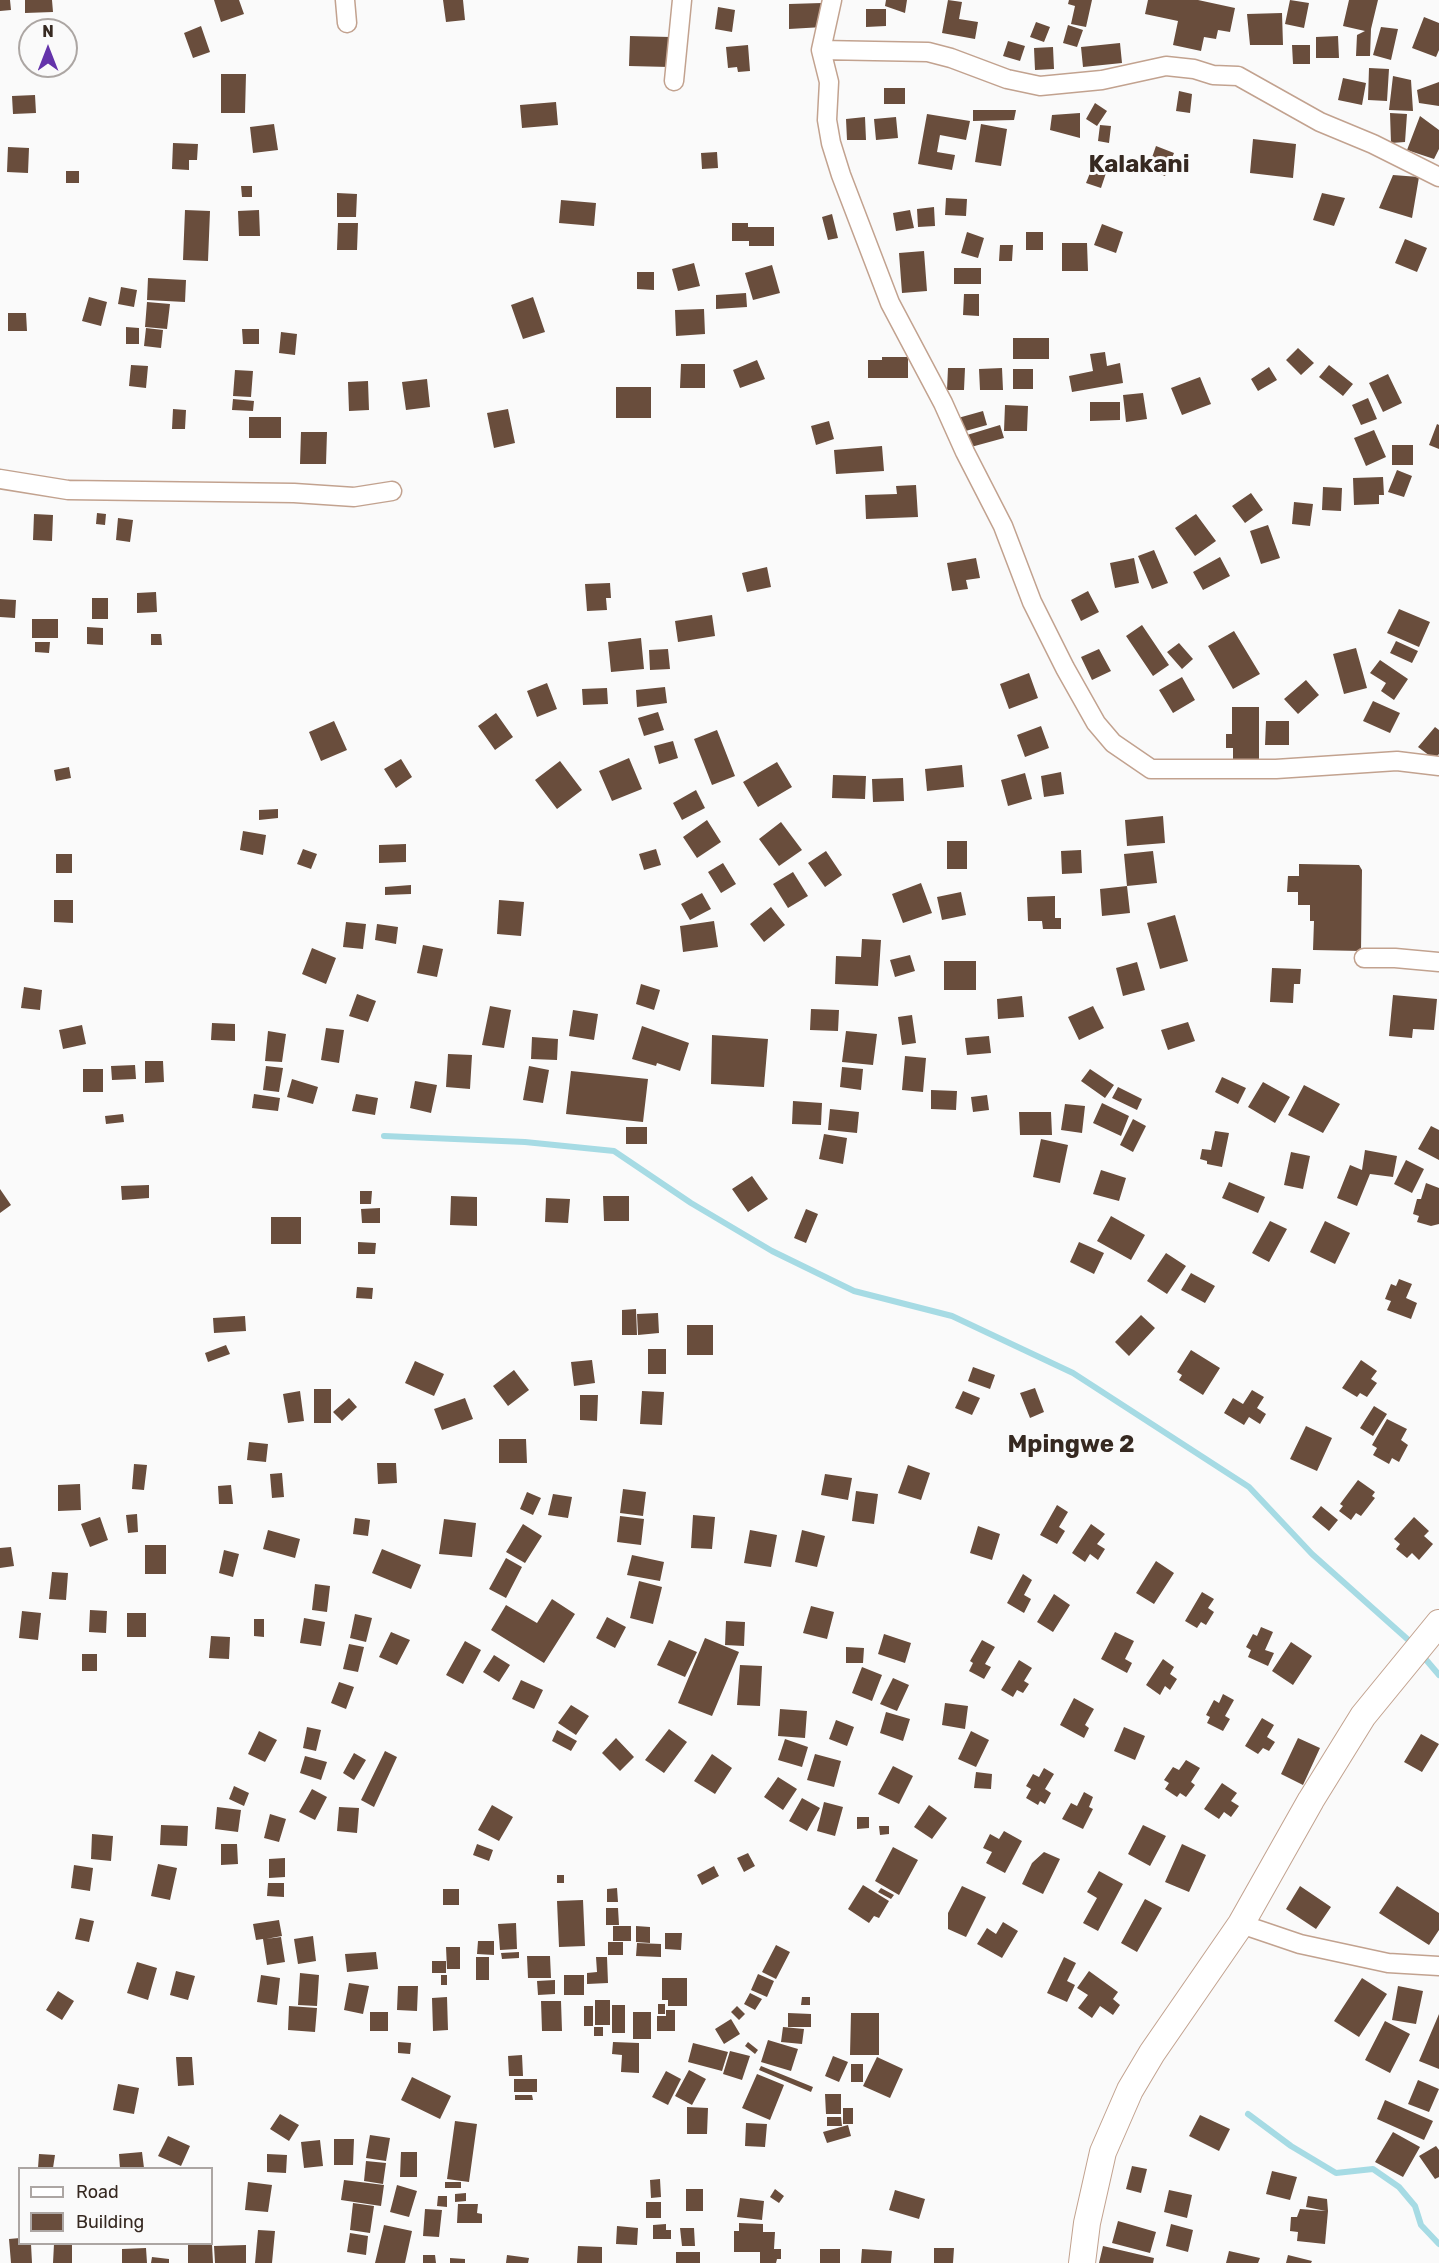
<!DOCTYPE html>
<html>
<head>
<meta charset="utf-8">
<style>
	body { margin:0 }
	#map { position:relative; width:1439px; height:2263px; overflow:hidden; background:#fafafa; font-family:Rubik,sans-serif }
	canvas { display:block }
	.legend { position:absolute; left:18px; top:2167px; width:195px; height:78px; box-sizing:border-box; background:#fafafa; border:2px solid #aca6a3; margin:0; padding:8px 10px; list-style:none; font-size:18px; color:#362921 }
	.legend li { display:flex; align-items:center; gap:12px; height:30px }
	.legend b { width:30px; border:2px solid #aca6a3 }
	.north { position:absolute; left:18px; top:18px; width:60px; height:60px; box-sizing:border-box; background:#fafafa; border:2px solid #aca6a3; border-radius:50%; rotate:0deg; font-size:16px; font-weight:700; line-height:24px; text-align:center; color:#362921 }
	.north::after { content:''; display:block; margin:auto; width:21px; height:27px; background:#6433aa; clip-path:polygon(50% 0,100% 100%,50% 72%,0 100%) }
</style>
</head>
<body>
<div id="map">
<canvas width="1439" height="2263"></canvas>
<ul class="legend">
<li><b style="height:8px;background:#fff"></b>Road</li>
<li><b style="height:16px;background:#694d3c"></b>Building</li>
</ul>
<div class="north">N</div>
</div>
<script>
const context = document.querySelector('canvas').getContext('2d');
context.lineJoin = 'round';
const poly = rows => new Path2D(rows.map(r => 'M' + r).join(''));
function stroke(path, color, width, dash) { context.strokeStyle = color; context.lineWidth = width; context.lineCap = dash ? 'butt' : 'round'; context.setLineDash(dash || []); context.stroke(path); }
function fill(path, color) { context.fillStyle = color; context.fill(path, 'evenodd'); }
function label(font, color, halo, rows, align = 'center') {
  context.font = font + ' Rubik,sans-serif'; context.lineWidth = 6; context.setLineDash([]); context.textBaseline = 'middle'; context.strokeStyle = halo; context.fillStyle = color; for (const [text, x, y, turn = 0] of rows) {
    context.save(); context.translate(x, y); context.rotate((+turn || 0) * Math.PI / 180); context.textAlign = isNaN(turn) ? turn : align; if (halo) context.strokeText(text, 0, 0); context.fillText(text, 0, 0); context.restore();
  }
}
const stream = poly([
	[384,1136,525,1142,614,1151,691,1203,772,1251,854,1291,952,1316,1073,1373,1249,1487,1312,1554,1414,1645],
	[1422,1655,1439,1675],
	[1248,2114,1291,2146,1336,2173,1373,2169,1399,2187,1415,2206,1421,2225,1439,2244]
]);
const building = poly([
	[0,0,10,0,11,10,0,11],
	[25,0,52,0,53,12,25,13],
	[214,0,239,0,244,14,221,22],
	[443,0,463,0,465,20,446,22],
	[886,0,907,0,905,13,885,6],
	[948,0,962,2,959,19,978,22,975,39,942,33],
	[1069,0,1092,0,1086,27,1071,24,1075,6,1068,4],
	[1148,0,1198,0,1235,8,1230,32,1218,30,1216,39,1204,37,1201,51,1173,45,1178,21,1145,14],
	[1290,0,1309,3,1304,28,1285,24],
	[1349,0,1378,0,1371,29,1370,56,1356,56,1357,35,1365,31,1343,26],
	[822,3,823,27,789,29,789,4],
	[718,7,735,10,732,32,715,29],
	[866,9,886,9,886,26,866,27],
	[1282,13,1283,45,1250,45,1247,14],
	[1424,17,1439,23,1439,50,1436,57,1412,48],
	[1036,22,1050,27,1044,42,1030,37],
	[1068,25,1083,30,1077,47,1063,43],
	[201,26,210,52,193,58,184,33],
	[1381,27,1398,29,1391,60,1373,55],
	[630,36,670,37,669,67,629,66],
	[1338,36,1339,58,1316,58,1316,37],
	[1008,41,1025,46,1020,61,1003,56],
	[1120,43,1122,63,1083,67,1081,47],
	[748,45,750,71,738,72,737,67,728,68,726,47],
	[1292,45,1310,45,1310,64,1293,64],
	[1053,47,1054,69,1035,70,1034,48],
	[1369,68,1389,69,1387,101,1368,100],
	[221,74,246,74,245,113,221,113],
	[1393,76,1411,80,1413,111,1389,110],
	[1343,78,1366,83,1362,105,1338,100],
	[1439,82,1439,106,1419,103,1417,90],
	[884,88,905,88,905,104,884,104],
	[1179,91,1192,94,1190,113,1176,111],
	[35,95,36,113,13,114,12,96],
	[556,102,558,125,522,128,520,105],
	[1095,103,1107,111,1097,126,1086,119],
	[973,110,1016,110,1014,120,973,121],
	[1080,113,1080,138,1050,130,1052,115],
	[1390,113,1407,114,1405,142,1391,143],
	[927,114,970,121,966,140,940,135,937,152,955,155,952,170,918,164],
	[1420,116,1439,130,1439,149,1434,159,1407,150],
	[865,117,866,140,847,140,846,119],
	[896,117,898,138,876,140,874,119],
	[274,124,278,150,253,153,250,127],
	[981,124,1007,129,1001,166,975,162],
	[1100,125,1111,126,1109,143,1098,141],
	[1253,139,1296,144,1293,178,1250,173],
	[173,143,198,144,197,160,189,160,189,170,172,169],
	[1156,146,1174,153,1165,176,1148,169],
	[8,147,29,148,28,173,7,172],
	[717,152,718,168,702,169,701,153],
	[1092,168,1106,173,1101,188,1086,183],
	[66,171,79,171,79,183,66,183],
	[1393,175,1419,177,1412,218,1379,208],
	[241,186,252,186,252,197,242,197],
	[337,193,357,194,356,217,337,217],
	[1322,193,1345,198,1334,226,1313,220],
	[946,198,967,199,966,216,945,215],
	[561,200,596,203,594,226,559,223],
	[934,207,935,226,918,227,917,209],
	[185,210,210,211,208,261,183,260],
	[259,210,260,236,239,236,238,211],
	[910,210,914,228,896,231,893,213],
	[832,214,838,238,828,240,822,217],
	[338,223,358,223,357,250,337,250],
	[732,223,748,223,748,227,774,227,774,246,749,246,749,241,732,241],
	[1102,224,1123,232,1116,253,1094,245],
	[967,232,984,238,978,258,961,253],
	[1026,232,1043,232,1043,250,1026,250],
	[1405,239,1427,248,1417,272,1395,263],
	[1062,243,1087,243,1088,271,1062,271],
	[1000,245,1013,245,1012,261,999,261],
	[924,251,927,291,902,293,899,253],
	[694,263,700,286,678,291,672,269],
	[772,265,780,293,753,300,745,273],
	[954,268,981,268,981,284,954,284],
	[637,272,654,272,654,290,637,289],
	[148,278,186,280,185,302,147,300],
	[121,287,137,290,134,307,118,304],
	[746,293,747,307,716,309,716,295],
	[964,294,979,294,979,316,963,315],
	[89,297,107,302,101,326,82,321],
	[533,297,545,332,523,339,511,305],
	[147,302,170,304,167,329,145,327],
	[704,309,705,334,676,336,675,310],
	[8,313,26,313,27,331,8,331],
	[126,327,139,328,139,344,126,344],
	[146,328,163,330,161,348,144,346],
	[242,329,259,329,259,344,243,344],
	[281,332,297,334,295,355,279,353],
	[1013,338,1049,338,1049,359,1013,359],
	[1298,348,1314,363,1301,375,1286,360],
	[1105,352,1107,366,1120,363,1123,383,1072,392,1069,376,1093,371,1090,354],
	[882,357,908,357,908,378,868,378,868,360,882,360],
	[757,360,765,379,740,388,733,370],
	[681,364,705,364,705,388,680,388],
	[131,365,148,366,146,388,129,386],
	[1329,365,1353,384,1343,396,1319,377],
	[1269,367,1277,380,1258,391,1251,379],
	[948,368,965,368,964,390,947,390],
	[1002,368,1003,390,980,390,979,369],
	[1013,369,1033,369,1033,389,1013,389],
	[235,370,253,371,251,397,233,396],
	[1388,374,1402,403,1383,412,1369,383],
	[1200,377,1211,404,1182,415,1171,388],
	[427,379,430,407,406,410,402,382],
	[368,381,369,410,349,411,348,382],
	[616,387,651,387,651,418,616,418],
	[1143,393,1147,419,1126,422,1123,395],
	[1368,398,1377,419,1361,425,1352,405],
	[233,399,254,401,253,411,232,410],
	[1090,402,1120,402,1120,420,1090,421],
	[1005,405,1028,406,1027,431,1004,431],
	[173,409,186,410,185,429,172,429],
	[508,409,515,443,494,448,487,413],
	[983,411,987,425,962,432,958,418],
	[249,417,281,417,281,438,249,438],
	[829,421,834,439,816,445,811,426],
	[1437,424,1439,425,1439,449,1429,445],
	[1000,425,1004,438,971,447,967,435],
	[1374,430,1386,457,1366,466,1354,438],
	[301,432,327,432,326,464,300,464],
	[1392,445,1413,445,1413,465,1392,465],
	[882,446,884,471,836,474,834,450],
	[1397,470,1412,476,1404,497,1388,492],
	[1383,477,1384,495,1379,495,1379,504,1354,505,1353,478],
	[916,485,918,517,866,519,865,495,897,494,896,486],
	[1323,487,1342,488,1341,511,1322,510],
	[1251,493,1263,510,1245,523,1232,506],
	[1294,502,1313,504,1310,526,1292,524],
	[97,513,106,514,105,525,96,524],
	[34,514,53,515,52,541,33,540],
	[1196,514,1216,541,1195,556,1175,528],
	[118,518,133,520,130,542,116,540],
	[1268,525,1280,558,1261,564,1250,531],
	[1154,550,1168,583,1152,589,1138,556],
	[1220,557,1230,576,1203,590,1193,572],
	[976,558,980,578,966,580,968,589,952,591,947,563],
	[1134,558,1139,583,1115,588,1110,563],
	[767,567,771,587,747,592,742,573],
	[610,583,611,598,606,598,607,610,587,611,585,584],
	[1088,591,1099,612,1081,621,1071,600],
	[156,592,157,612,137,613,137,593],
	[92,598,108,598,108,619,92,619],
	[0,599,16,600,15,618,0,617],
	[1399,609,1430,622,1419,647,1387,633],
	[712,615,715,636,678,642,675,621],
	[32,619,58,619,58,638,32,638],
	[1142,625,1169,665,1153,676,1126,636],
	[87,627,103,628,103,645,87,644],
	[1234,631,1260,674,1233,689,1208,646],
	[151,634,161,634,162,645,151,645],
	[641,638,644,669,611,672,608,642],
	[1396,641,1418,651,1412,663,1390,653],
	[35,642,50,642,49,653,35,652],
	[1179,643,1193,659,1182,669,1167,652],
	[1356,648,1367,688,1344,694,1333,654],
	[668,649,670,669,650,670,649,650],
	[1099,649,1111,671,1092,680,1081,657],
	[1380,660,1408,679,1394,700,1381,691,1386,683,1370,673],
	[1029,673,1038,698,1009,709,1000,684],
	[1182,677,1195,700,1173,713,1159,690],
	[1306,680,1319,695,1298,714,1284,699],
	[547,683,557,709,537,717,527,691],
	[665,687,667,703,637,707,636,690],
	[607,688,608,704,583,705,582,689],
	[1373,701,1400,713,1390,733,1363,721],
	[1232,707,1259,707,1259,763,1233,763,1233,748,1226,748,1226,734,1232,734],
	[658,712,664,730,644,736,638,718],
	[496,713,513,737,495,750,478,726],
	[334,721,347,750,321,761,309,732],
	[1266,721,1289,721,1289,745,1265,745],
	[1041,726,1049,748,1025,757,1017,735],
	[1435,727,1439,730,1439,754,1434,759,1418,747],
	[717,730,735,776,712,785,694,739],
	[673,741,678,758,659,764,654,746],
	[629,758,642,789,612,801,599,771],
	[401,759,412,777,396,788,384,769],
	[560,761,582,790,557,809,535,780],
	[777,762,792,787,758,807,743,782],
	[962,765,964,787,927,791,925,769],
	[69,767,71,778,56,781,54,770],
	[1061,772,1064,794,1044,797,1041,776],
	[1025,773,1032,799,1008,806,1001,780],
	[833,775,866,776,865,799,832,798],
	[903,778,904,801,873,802,872,779],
	[696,790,705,808,682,820,673,803],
	[278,809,278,818,259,820,259,810],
	[1163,816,1165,843,1127,846,1125,820],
	[707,820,721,842,697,858,683,837],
	[781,822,802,850,779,866,759,839],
	[243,831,266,835,263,855,240,850],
	[947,841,967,841,967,869,947,869],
	[406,844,406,862,379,863,379,845],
	[303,849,317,854,311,869,297,864],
	[656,849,661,865,644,870,639,854],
	[1081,850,1082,873,1062,874,1061,851],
	[826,851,842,875,825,887,808,863],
	[1153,851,1157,883,1127,886,1124,854],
	[56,854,72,854,72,873,56,873],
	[723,863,736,884,721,893,708,872],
	[1299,864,1359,865,1362,870,1361,951,1313,950,1314,921,1310,921,1310,905,1298,905,1298,892,1287,892,1288,876,1299,876],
	[793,872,808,896,788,908,773,884],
	[921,883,932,913,903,923,892,894],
	[411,885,411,894,385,895,385,887],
	[1127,886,1130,913,1102,916,1100,889],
	[961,892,966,915,942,920,937,897],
	[702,893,711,909,690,920,681,904],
	[1055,896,1055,918,1061,918,1061,929,1043,929,1042,921,1028,921,1027,897],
	[54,900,73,900,73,923,54,922],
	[499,900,524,902,521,936,497,934],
	[771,907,785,925,764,942,750,924],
	[1175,915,1188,961,1160,969,1147,923],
	[714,921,718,947,683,952,680,926],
	[346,922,366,924,363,949,343,947],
	[377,924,398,927,396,944,375,940],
	[862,939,881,940,878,986,835,984,836,956,861,957],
	[423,945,443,949,437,977,417,973],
	[312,948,336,958,326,984,302,974],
	[910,955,915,971,895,977,890,960],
	[944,961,976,961,976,990,944,990],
	[1137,962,1145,990,1123,996,1116,968],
	[1272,968,1301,969,1300,984,1294,984,1293,1003,1270,1002],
	[641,984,660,990,654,1010,636,1004],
	[24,987,42,990,40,1010,21,1008],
	[357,994,376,1001,368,1022,349,1016],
	[1393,995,1437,999,1434,1030,1413,1029,1412,1038,1389,1036],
	[1022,996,1024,1017,998,1019,997,999],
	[490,1006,511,1010,504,1048,482,1045],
	[1093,1006,1104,1028,1079,1040,1068,1017],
	[811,1009,839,1010,838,1031,810,1030],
	[573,1010,598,1014,594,1040,569,1036],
	[912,1015,916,1043,902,1045,898,1017],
	[1188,1022,1195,1041,1168,1050,1161,1030],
	[212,1023,235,1024,235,1041,211,1040],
	[82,1025,86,1044,63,1049,59,1030],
	[642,1026,689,1043,680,1071,657,1063,656,1066,632,1059],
	[326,1028,344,1030,339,1063,321,1060],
	[268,1031,286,1034,282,1062,265,1061],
	[846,1031,877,1034,873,1065,842,1062],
	[712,1035,768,1039,764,1087,711,1084],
	[989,1036,991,1053,967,1055,965,1038],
	[532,1037,558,1039,557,1060,531,1059],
	[448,1054,472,1055,470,1089,446,1087],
	[905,1056,926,1058,923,1092,902,1090],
	[145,1061,163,1061,164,1082,145,1083],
	[135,1065,136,1079,112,1080,111,1066],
	[266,1066,283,1068,279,1092,263,1090],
	[529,1066,549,1070,543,1103,523,1100],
	[842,1067,863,1069,861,1090,840,1087],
	[83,1069,103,1069,103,1092,83,1092],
	[1090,1069,1114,1085,1105,1098,1081,1081],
	[571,1071,648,1079,643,1122,566,1114],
	[1222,1077,1246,1088,1238,1104,1215,1092],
	[292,1079,318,1087,313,1104,287,1097],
	[415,1081,437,1085,431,1113,410,1108],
	[1263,1082,1290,1097,1275,1123,1248,1107],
	[1304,1085,1340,1104,1323,1133,1288,1115],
	[1118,1087,1142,1099,1137,1110,1112,1098],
	[931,1090,957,1091,956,1110,931,1109],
	[254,1094,280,1098,278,1111,252,1108],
	[356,1094,378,1098,375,1115,352,1111],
	[987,1095,989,1110,973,1112,971,1097],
	[793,1101,822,1103,821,1125,792,1124],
	[1102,1103,1129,1116,1121,1136,1093,1123],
	[1065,1104,1085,1106,1082,1133,1061,1130],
	[830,1109,859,1112,857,1133,828,1130],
	[1019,1112,1051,1112,1052,1135,1020,1135],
	[123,1114,124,1122,106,1124,105,1116],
	[1133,1119,1146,1126,1133,1152,1120,1145],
	[1431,1126,1439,1130,1439,1160,1418,1149],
	[626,1127,647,1127,647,1144,626,1144],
	[1215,1131,1229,1133,1222,1167,1207,1164,1207,1161,1200,1159,1202,1149,1211,1150],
	[824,1134,847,1138,843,1164,819,1159],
	[1041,1139,1068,1145,1060,1183,1033,1177],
	[1365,1150,1397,1156,1393,1177,1370,1174,1357,1206,1337,1198,1350,1165,1362,1170],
	[1291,1152,1310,1156,1303,1189,1284,1185],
	[1406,1160,1424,1169,1412,1193,1394,1184],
	[1101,1170,1126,1178,1119,1201,1093,1194],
	[752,1176,768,1199,748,1212,732,1189],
	[1229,1182,1265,1197,1258,1213,1222,1198],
	[1426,1183,1439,1188,1439,1224,1431,1226,1417,1222,1419,1216,1413,1214,1417,1199,1421,1199],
	[149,1185,149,1198,122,1200,121,1186],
	[0,1189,11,1205,0,1213],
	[360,1191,372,1191,371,1204,360,1204],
	[451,1196,477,1197,477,1226,450,1225],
	[603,1196,629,1196,629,1221,604,1221],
	[546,1198,570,1199,568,1223,545,1222],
	[380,1208,380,1223,362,1223,361,1209],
	[806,1209,818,1214,806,1243,794,1238],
	[1111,1216,1145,1235,1131,1260,1097,1241],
	[271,1217,301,1217,301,1244,271,1244],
	[1270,1221,1287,1229,1269,1262,1252,1253],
	[1325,1221,1350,1233,1335,1264,1310,1252],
	[358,1242,376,1243,375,1254,358,1254],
	[1079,1242,1104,1253,1094,1274,1070,1262],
	[1166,1253,1186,1266,1167,1294,1147,1281],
	[1191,1273,1215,1286,1205,1303,1181,1290],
	[1399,1279,1412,1284,1406,1298,1417,1303,1411,1319,1387,1310,1391,1301,1385,1299,1391,1284,1396,1286],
	[357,1287,373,1288,372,1299,356,1298],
	[636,1309,637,1335,622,1335,622,1310],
	[658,1313,659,1333,638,1335,637,1314],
	[1141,1315,1155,1328,1129,1356,1115,1342],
	[245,1316,246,1331,214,1333,213,1318],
	[687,1325,713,1325,713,1355,687,1355],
	[226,1345,230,1354,208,1362,205,1353],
	[648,1349,666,1349,666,1374,648,1374],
	[1191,1350,1220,1368,1203,1395,1179,1380,1182,1375,1177,1372],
	[592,1360,595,1383,574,1386,571,1362],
	[1361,1360,1377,1371,1371,1379,1377,1383,1367,1397,1360,1393,1357,1397,1342,1388],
	[415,1361,444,1374,434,1396,405,1383],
	[973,1367,995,1375,990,1389,968,1381],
	[514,1370,529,1390,508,1406,493,1386],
	[1035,1388,1044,1412,1030,1418,1020,1393],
	[314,1389,331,1389,331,1423,314,1423],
	[1252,1390,1264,1397,1257,1408,1266,1414,1260,1424,1249,1417,1244,1425,1224,1413,1233,1398,1243,1404],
	[300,1391,304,1421,288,1423,283,1394],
	[642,1391,664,1392,662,1425,640,1424],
	[963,1391,980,1398,972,1415,955,1408],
	[580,1395,598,1395,597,1421,580,1420],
	[349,1398,357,1407,342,1421,333,1412],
	[465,1398,473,1419,442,1430,434,1409],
	[1374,1406,1387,1414,1373,1436,1360,1428],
	[1387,1419,1407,1429,1401,1440,1408,1445,1399,1462,1392,1458,1389,1464,1373,1455,1377,1448,1372,1445],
	[1306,1426,1332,1438,1317,1471,1290,1459],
	[499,1439,526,1439,527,1463,499,1463],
	[249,1442,268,1444,266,1462,247,1460],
	[377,1463,396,1463,397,1483,378,1484],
	[134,1464,147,1465,144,1490,132,1489],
	[908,1465,930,1473,921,1500,898,1493],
	[282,1473,284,1497,272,1498,270,1474],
	[825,1474,852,1478,848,1500,821,1495],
	[1358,1480,1375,1492,1372,1496,1375,1498,1361,1516,1356,1513,1351,1520,1339,1511,1343,1506,1340,1504],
	[80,1484,81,1510,58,1511,58,1485],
	[231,1485,233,1504,219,1504,218,1486],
	[623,1489,646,1492,643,1516,620,1513],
	[856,1491,878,1494,874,1524,852,1521],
	[527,1492,541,1498,533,1515,520,1509],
	[553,1494,572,1497,568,1518,548,1515],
	[1057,1505,1068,1512,1059,1527,1065,1531,1057,1544,1040,1535],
	[1321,1506,1338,1520,1329,1531,1312,1517],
	[137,1514,138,1532,128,1533,126,1515],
	[693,1515,715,1517,712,1549,691,1548],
	[620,1516,644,1519,641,1545,617,1542],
	[100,1517,108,1540,90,1547,81,1524],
	[1414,1517,1429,1531,1424,1536,1433,1544,1419,1560,1412,1553,1407,1558,1396,1549,1400,1544,1394,1539],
	[355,1518,370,1520,368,1536,353,1534],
	[444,1519,476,1523,472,1557,439,1554],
	[523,1524,542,1536,525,1563,506,1552],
	[1091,1524,1105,1534,1097,1544,1105,1549,1098,1560,1090,1554,1085,1562,1072,1553],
	[978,1526,1000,1534,992,1560,970,1553],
	[268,1530,300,1539,295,1558,263,1549],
	[750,1530,777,1535,771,1567,744,1563],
	[802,1530,825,1536,817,1567,795,1562],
	[145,1545,166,1545,166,1574,145,1574],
	[11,1547,14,1566,0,1568,0,1548],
	[382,1549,421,1565,411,1589,372,1573],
	[224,1550,239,1554,233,1577,219,1573],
	[632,1555,664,1562,660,1581,627,1575],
	[506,1558,522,1567,506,1598,489,1589],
	[1156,1561,1174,1573,1154,1604,1136,1593],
	[52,1572,68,1573,66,1600,49,1599],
	[1023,1574,1032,1580,1024,1595,1031,1599,1024,1613,1007,1603],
	[639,1581,662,1587,653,1624,630,1618],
	[315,1584,330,1586,327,1612,312,1610],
	[1202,1592,1214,1599,1208,1608,1214,1612,1206,1625,1201,1622,1197,1628,1185,1621],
	[1054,1594,1070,1605,1053,1632,1037,1622],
	[552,1599,575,1614,544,1663,491,1630,506,1605,537,1623],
	[811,1606,834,1612,827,1639,803,1633],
	[90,1610,107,1611,106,1633,89,1632],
	[22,1611,41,1613,38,1640,19,1638],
	[127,1613,146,1613,146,1637,127,1637],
	[355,1614,372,1618,366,1642,350,1638],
	[607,1617,626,1627,615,1648,596,1638],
	[304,1618,325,1622,321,1646,300,1643],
	[254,1619,264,1619,264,1637,254,1636],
	[726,1621,745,1622,744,1646,725,1645],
	[1261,1627,1273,1632,1265,1650,1274,1653,1268,1666,1248,1657,1251,1650,1246,1647,1253,1634,1257,1636],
	[391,1632,410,1640,397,1665,379,1657],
	[1115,1632,1134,1641,1125,1659,1132,1663,1127,1673,1101,1659],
	[884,1634,911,1643,905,1663,878,1654],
	[211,1636,230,1637,229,1659,209,1658],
	[705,1638,739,1652,712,1716,678,1703],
	[669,1640,697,1652,685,1677,657,1665],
	[982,1640,995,1647,985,1664,991,1667,984,1679,969,1671,973,1663,970,1661],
	[465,1641,481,1650,463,1684,446,1675],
	[1291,1642,1312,1656,1293,1685,1272,1671],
	[349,1644,364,1647,358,1672,343,1669],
	[846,1647,864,1648,863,1663,846,1663],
	[82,1654,97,1654,97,1671,82,1671],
	[494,1655,510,1665,499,1682,483,1672],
	[1163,1659,1174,1667,1170,1674,1177,1679,1170,1690,1165,1686,1160,1695,1146,1685],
	[1019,1660,1032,1668,1024,1681,1029,1684,1023,1693,1017,1690,1013,1697,1001,1690],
	[740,1665,762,1666,760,1706,737,1705],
	[862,1667,882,1675,872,1701,852,1693],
	[893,1678,909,1685,897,1711,880,1704],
	[521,1680,543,1690,534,1709,512,1699],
	[339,1682,354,1687,346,1709,331,1703],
	[1223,1694,1234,1700,1225,1716,1230,1719,1223,1731,1207,1723,1210,1717,1206,1715,1214,1700,1219,1703],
	[1074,1698,1094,1709,1085,1725,1089,1728,1084,1738,1060,1725],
	[945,1703,968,1706,965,1729,942,1725],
	[571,1705,589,1716,576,1735,558,1723],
	[780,1709,807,1711,805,1738,778,1736],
	[886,1712,910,1719,903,1741,880,1733],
	[1262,1718,1274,1725,1267,1737,1275,1742,1269,1751,1263,1748,1258,1754,1245,1746],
	[836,1720,854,1727,847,1746,829,1739],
	[307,1727,321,1730,316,1751,303,1748],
	[1124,1727,1145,1736,1135,1760,1114,1751],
	[669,1729,687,1742,664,1773,645,1760],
	[557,1730,577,1741,571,1751,552,1741],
	[259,1731,277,1740,265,1762,248,1754],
	[971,1731,989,1740,976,1767,958,1759],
	[1421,1734,1439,1744,1422,1772,1404,1762],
	[616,1738,634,1757,620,1771,602,1753],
	[1298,1738,1320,1748,1303,1785,1281,1774],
	[785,1739,808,1747,802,1767,778,1760],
	[385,1751,397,1757,374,1807,361,1800],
	[354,1753,366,1760,354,1780,343,1773],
	[712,1754,732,1768,715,1794,694,1781],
	[815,1754,841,1761,834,1787,807,1780],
	[305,1756,327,1762,321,1780,300,1773],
	[1186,1760,1200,1768,1191,1782,1195,1785,1186,1797,1180,1793,1177,1797,1165,1789,1169,1783,1164,1780,1173,1767,1179,1770],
	[893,1766,913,1776,899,1804,878,1794],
	[1044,1768,1054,1774,1045,1789,1051,1793,1045,1804,1040,1801,1038,1805,1026,1798,1031,1789,1026,1786,1033,1774,1039,1777],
	[976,1772,992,1774,991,1789,974,1788],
	[778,1777,797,1789,783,1810,764,1797],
	[1222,1783,1237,1793,1231,1801,1239,1806,1231,1817,1224,1812,1219,1819,1204,1809],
	[234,1786,249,1793,244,1806,229,1799],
	[312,1789,327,1797,315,1820,299,1812],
	[1084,1792,1093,1797,1089,1807,1093,1809,1083,1829,1062,1819,1071,1803,1077,1806],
	[802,1798,820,1808,807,1831,789,1821],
	[824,1802,843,1807,835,1836,817,1831],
	[492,1805,513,1817,499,1841,478,1830],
	[929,1805,947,1818,932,1839,914,1827],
	[217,1807,241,1810,238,1832,215,1829],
	[339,1807,359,1808,357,1833,337,1831],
	[270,1814,286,1819,279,1842,264,1838],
	[857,1817,869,1817,869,1828,857,1829],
	[161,1825,188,1826,187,1846,160,1845],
	[1143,1825,1166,1836,1150,1866,1128,1854],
	[879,1826,889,1826,889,1834,880,1835],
	[1004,1831,1022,1841,1005,1873,986,1863,992,1852,983,1848,990,1834,999,1839],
	[92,1834,113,1836,111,1861,91,1859],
	[221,1844,237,1844,238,1864,221,1865],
	[477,1844,493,1850,489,1861,473,1855],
	[1182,1844,1206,1855,1189,1892,1165,1882],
	[893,1847,918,1860,899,1895,875,1881],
	[1044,1852,1060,1859,1043,1894,1022,1884,1032,1863],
	[748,1853,755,1866,744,1872,737,1858],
	[285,1858,285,1877,269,1878,269,1859],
	[158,1864,177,1868,170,1900,151,1896],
	[74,1865,93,1868,90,1891,71,1888],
	[714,1866,719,1876,702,1885,697,1875],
	[1099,1871,1123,1884,1098,1931,1083,1923,1097,1898,1087,1892],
	[557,1875,564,1875,564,1883,557,1883],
	[268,1883,284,1883,284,1897,267,1896],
	[863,1885,889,1901,879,1918,874,1916,869,1923,848,1909],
	[962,1886,986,1897,966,1937,948,1929,948,1913],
	[1300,1886,1331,1907,1316,1929,1286,1909],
	[1397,1886,1439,1913,1439,1930,1429,1945,1379,1913],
	[617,1888,618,1902,607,1902,607,1889],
	[881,1888,894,1895,891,1899,878,1892],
	[443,1889,459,1889,459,1905,443,1905],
	[1145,1899,1162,1908,1137,1952,1121,1943],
	[583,1900,585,1946,559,1947,557,1901],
	[606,1908,618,1908,619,1925,606,1925],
	[80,1918,94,1921,89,1942,75,1939],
	[279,1920,282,1936,266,1939,281,1937,285,1962,267,1965,263,1939,256,1940,253,1924],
	[1003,1922,1018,1931,1002,1958,977,1944,987,1928,996,1934],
	[516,1923,517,1949,500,1950,498,1924],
	[613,1926,631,1926,631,1941,613,1941],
	[636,1926,650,1927,650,1943,636,1942],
	[665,1933,682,1933,681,1950,665,1949],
	[313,1936,316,1961,298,1964,294,1939],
	[478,1941,494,1941,494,1955,477,1954],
	[608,1942,623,1942,623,1955,608,1955],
	[637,1943,661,1944,661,1957,636,1956],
	[776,1945,790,1952,776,1979,762,1972],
	[446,1947,460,1947,460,1969,447,1969],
	[376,1952,378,1969,347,1972,345,1954],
	[519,1952,519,1958,502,1959,501,1953],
	[527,1956,550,1956,551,1978,528,1978],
	[476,1957,489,1957,489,1980,476,1980],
	[596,1957,607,1957,608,1983,587,1984,587,1973,597,1972],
	[1064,1957,1076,1963,1067,1981,1075,1985,1067,2002,1047,1993],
	[432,1961,446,1961,446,1973,432,1973],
	[137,1962,157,1968,148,2000,127,1993],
	[176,1971,195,1976,188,2000,170,1995],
	[1089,1971,1118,1992,1113,1999,1120,2005,1113,2015,1100,2006,1092,2018,1078,2008,1088,1995,1077,1988],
	[300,1973,319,1975,317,2006,298,2005],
	[758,1974,774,1981,767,1997,751,1990],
	[261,1975,280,1978,277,2005,257,2002],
	[441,1975,447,1975,447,1985,441,1985],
	[564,1975,584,1975,584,1995,564,1995],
	[662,1978,687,1978,687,2006,668,2006,668,2000,662,2000],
	[1362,1978,1387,1994,1359,2037,1334,2021],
	[555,1980,555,1994,538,1995,537,1981],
	[349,1983,369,1986,363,2014,344,2010],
	[398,1986,418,1986,417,2011,397,2010],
	[1398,1986,1423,1991,1416,2024,1392,2020],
	[58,1991,74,2001,62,2020,46,2010],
	[750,1993,762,1999,755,2010,744,2004],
	[447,1997,448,2030,433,2031,432,1998],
	[802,1997,810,1997,810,2005,801,2005],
	[595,2000,610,2000,610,2025,595,2025],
	[541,2001,561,2001,562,2031,542,2031],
	[658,2004,665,2004,665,2014,658,2014],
	[612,2005,625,2005,625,2033,612,2033],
	[289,2006,317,2008,315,2032,288,2030],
	[584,2006,593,2006,593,2026,584,2026],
	[737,2006,745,2014,739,2020,731,2012],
	[666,2010,675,2010,675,2031,657,2031,657,2016,666,2016],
	[370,2012,388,2012,388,2031,370,2031],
	[633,2012,651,2012,651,2039,633,2039],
	[788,2013,811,2014,811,2027,788,2027],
	[851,2013,879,2013,879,2055,850,2055],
	[1439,2014,1439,2069,1419,2061],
	[731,2019,740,2034,724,2044,715,2029],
	[1385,2021,1410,2034,1390,2073,1365,2060],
	[594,2027,603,2027,603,2036,594,2036],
	[783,2027,804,2029,802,2044,781,2042],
	[768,2040,798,2049,791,2071,761,2062],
	[398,2042,411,2043,410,2054,398,2053],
	[613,2042,639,2043,639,2073,621,2072,622,2055,612,2054],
	[748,2042,758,2050,755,2054,745,2046],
	[693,2043,728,2052,722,2071,688,2062],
	[730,2051,750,2056,742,2080,723,2074],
	[522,2055,523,2076,509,2076,508,2056],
	[833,2056,848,2062,839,2082,825,2076],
	[176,2057,192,2057,194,2085,178,2086],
	[877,2057,903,2069,890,2098,863,2086],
	[851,2064,863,2064,863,2082,851,2082],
	[761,2066,813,2087,811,2092,759,2070],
	[689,2070,706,2079,692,2105,675,2096],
	[666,2071,681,2079,668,2105,652,2097],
	[757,2074,784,2085,770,2120,742,2108],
	[412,2077,451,2096,440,2119,401,2100],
	[514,2079,537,2079,537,2092,514,2092],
	[1418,2080,1439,2089,1429,2112,1408,2104],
	[118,2084,139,2088,134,2114,113,2110],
	[825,2094,841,2094,841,2114,826,2114],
	[515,2095,532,2095,533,2100,515,2100],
	[1385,2100,1433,2121,1424,2140,1377,2119],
	[687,2107,708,2108,707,2134,687,2134],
	[843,2108,853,2108,853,2124,843,2124],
	[280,2114,299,2125,289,2141,270,2129],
	[1200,2115,1230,2129,1219,2151,1189,2136],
	[827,2117,841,2117,842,2126,827,2126],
	[455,2121,477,2124,469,2182,447,2179],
	[746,2123,767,2124,765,2147,745,2146],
	[848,2125,851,2136,827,2143,823,2132],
	[1393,2132,1420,2147,1403,2177,1375,2162],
	[370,2135,390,2138,386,2161,366,2158],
	[168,2136,190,2146,181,2166,158,2156],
	[334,2139,354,2139,353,2165,334,2165],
	[320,2140,323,2166,304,2168,301,2142],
	[1436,2146,1439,2150,1439,2177,1435,2179,1419,2156],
	[142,2152,144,2168,120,2168,119,2154],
	[401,2152,417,2152,417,2177,400,2177],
	[39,2154,55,2155,53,2168,38,2168],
	[267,2154,287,2155,286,2173,267,2172],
	[366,2161,386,2163,383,2184,364,2181],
	[1132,2166,1147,2169,1141,2193,1126,2189],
	[1272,2171,1297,2177,1290,2200,1266,2194],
	[660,2179,661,2197,651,2198,650,2180],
	[344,2180,384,2185,381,2206,341,2200],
	[248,2182,272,2185,268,2212,245,2210],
	[445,2182,461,2182,461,2188,445,2188],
	[397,2185,417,2191,409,2217,390,2212],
	[686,2189,703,2189,703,2211,686,2211],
	[775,2189,784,2196,779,2203,770,2197],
	[895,2190,925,2199,919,2219,889,2210],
	[1169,2190,1192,2195,1187,2218,1164,2212],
	[466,2193,466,2201,455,2202,455,2194],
	[438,2196,447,2196,447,2207,437,2206],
	[1308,2196,1327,2199,1328,2211,1325,2244,1297,2241,1298,2232,1290,2231,1291,2217,1297,2217,1300,2209,1326,2211,1306,2207],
	[740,2198,764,2201,762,2220,737,2217],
	[646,2202,661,2202,661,2218,646,2218],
	[353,2203,374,2206,370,2233,350,2230],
	[458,2204,478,2204,477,2213,482,2214,482,2223,457,2223],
	[425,2209,442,2210,439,2237,423,2236],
	[1118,2221,1156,2232,1150,2253,1112,2243],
	[739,2223,763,2224,763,2232,775,2232,774,2249,781,2249,781,2259,777,2259,776,2263,760,2263,760,2252,734,2252,734,2231,739,2231],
	[666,2224,666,2230,671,2230,671,2239,653,2239,653,2225],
	[1171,2224,1193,2230,1188,2252,1166,2246],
	[384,2225,412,2231,405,2263,375,2263],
	[617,2226,638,2228,637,2245,616,2244],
	[680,2228,694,2228,695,2246,682,2246],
	[258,2230,275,2231,272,2263,255,2263],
	[350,2233,368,2236,366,2255,347,2252],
	[20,2238,20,2244,31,2244,32,2263,11,2263,9,2239],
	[54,2244,72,2245,72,2263,53,2263],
	[188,2244,212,2244,213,2263,188,2263],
	[246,2245,246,2263,215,2263,214,2246],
	[578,2246,602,2247,602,2263,577,2263],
	[1103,2246,1154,2258,1153,2263,1099,2263],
	[146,2248,147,2263,122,2263,122,2249],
	[934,2248,954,2248,953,2263,934,2263],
	[820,2249,840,2249,840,2263,820,2263],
	[862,2249,892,2251,891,2263,861,2263],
	[1229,2251,1260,2258,1258,2263,1226,2263],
	[676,2252,700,2252,700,2263,676,2263],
	[423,2255,435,2255,436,2263,423,2263],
	[507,2255,529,2258,528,2263,506,2263],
	[1288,2255,1312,2261,1311,2263,1286,2263],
	[152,2257,169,2259,169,2263,151,2263],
	[450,2258,465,2259,465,2263,450,2263]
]);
const street = poly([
	[345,0,347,23],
	[832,0,821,50,829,82,827,120,831,143,841,175,890,303,943,403,965,452,1003,526,1032,602,1065,668,1096,723,1113,743,1151,769,1276,769,1397,761,1439,766],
	[821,50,928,52,951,58,1007,79,1040,86,1102,80,1166,66,1194,69,1213,75,1238,76,1320,122,1373,144,1439,177],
	[674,81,682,0],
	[0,479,68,490,294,493,354,497,392,491],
	[1364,958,1395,958,1439,962],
	[1241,1924,1300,1944,1388,1963,1439,1966]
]);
const secondary = poly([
	[1082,2263,1087,2223,1103,2152,1130,2090,1152,2053,1241,1924,1311,1800,1363,1716,1439,1623]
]);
const quarterNames = [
	["Kalakani",1139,165],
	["Mpingwe 2",1071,1445]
];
stroke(stream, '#a6dbe4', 6);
fill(building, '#694d3c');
stroke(street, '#c2a28f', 21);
stroke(secondary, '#c2a28f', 28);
stroke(street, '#fff', 18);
stroke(secondary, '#fff', 26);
label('bold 24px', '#362921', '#fafafa', quarterNames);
</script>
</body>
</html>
